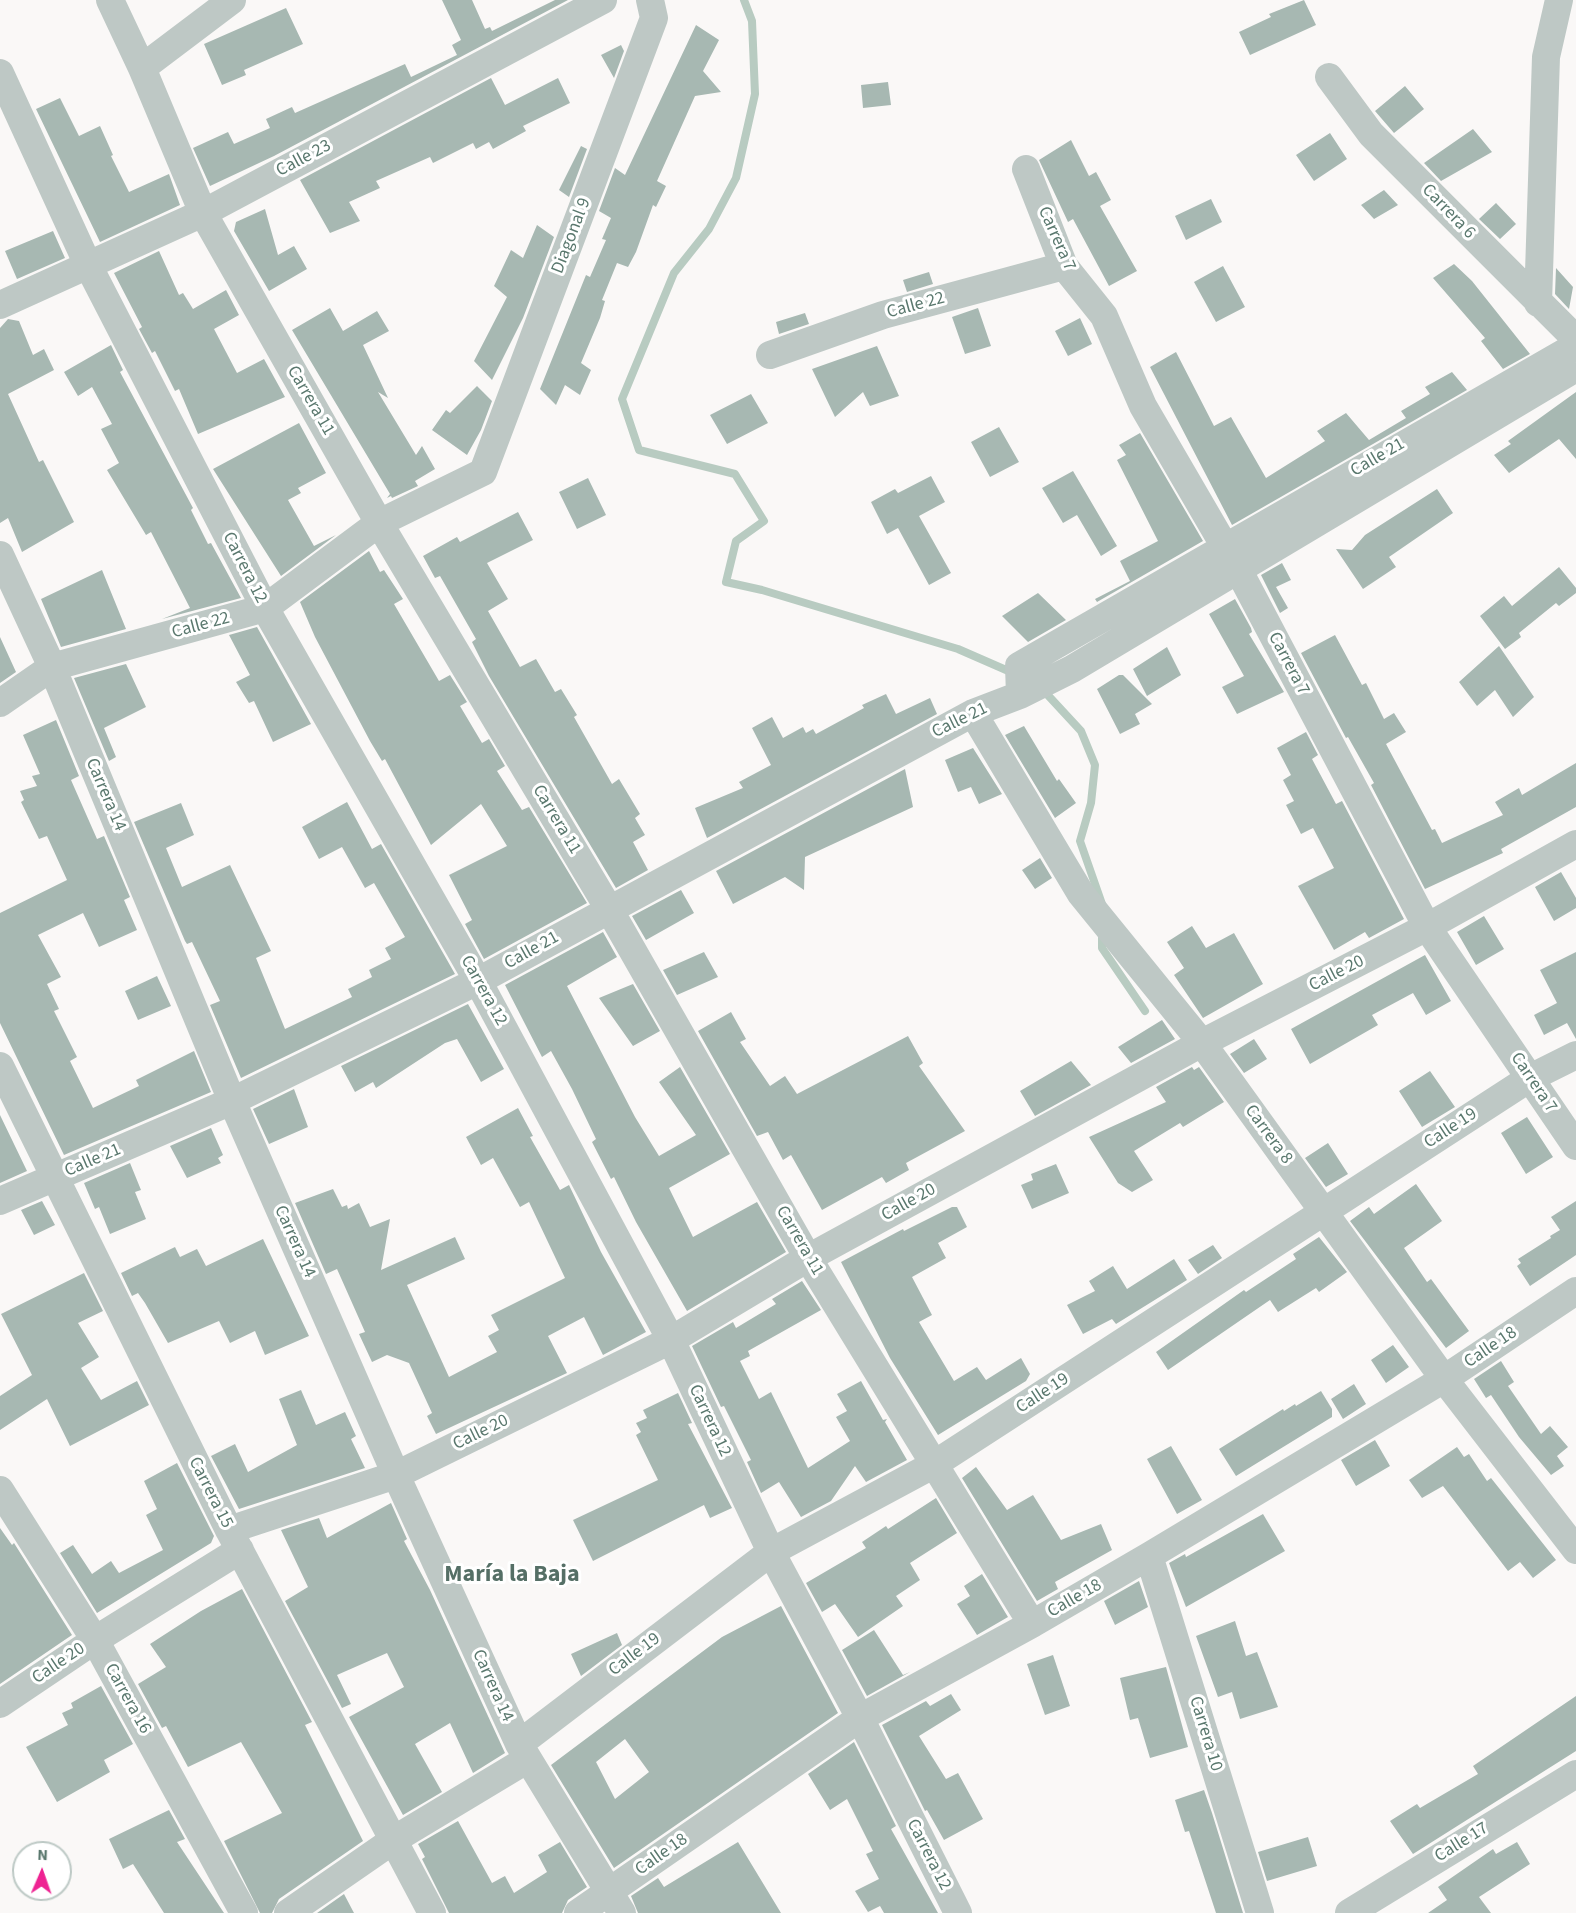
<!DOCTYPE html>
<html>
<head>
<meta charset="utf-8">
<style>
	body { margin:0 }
	#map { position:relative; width:1576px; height:1913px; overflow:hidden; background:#faf8f7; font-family:"Source Sans 3",sans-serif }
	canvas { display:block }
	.north { position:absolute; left:12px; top:1841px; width:60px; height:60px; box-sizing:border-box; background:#fff; border:2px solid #bdc9c5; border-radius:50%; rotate:2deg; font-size:16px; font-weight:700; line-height:24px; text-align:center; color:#5a786e }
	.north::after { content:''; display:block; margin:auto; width:21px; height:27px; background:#ee2392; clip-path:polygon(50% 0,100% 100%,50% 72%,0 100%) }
</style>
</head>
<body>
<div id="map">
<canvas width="1576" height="1913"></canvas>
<div class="north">N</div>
</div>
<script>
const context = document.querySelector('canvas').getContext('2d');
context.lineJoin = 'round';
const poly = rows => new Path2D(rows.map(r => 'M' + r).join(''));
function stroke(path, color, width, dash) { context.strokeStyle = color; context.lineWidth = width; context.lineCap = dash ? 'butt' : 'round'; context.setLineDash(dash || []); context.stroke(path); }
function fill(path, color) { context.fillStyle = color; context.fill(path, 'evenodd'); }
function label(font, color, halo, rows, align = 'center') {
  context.font = font + ' "Source Sans 3",sans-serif'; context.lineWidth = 6; context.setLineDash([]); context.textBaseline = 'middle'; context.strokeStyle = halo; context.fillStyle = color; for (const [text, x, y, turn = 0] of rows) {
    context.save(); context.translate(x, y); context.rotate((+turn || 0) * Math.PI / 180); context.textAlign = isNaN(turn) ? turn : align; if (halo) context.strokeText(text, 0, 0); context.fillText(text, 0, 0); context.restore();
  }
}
const stream = poly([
	[744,0,752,21,755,94,736,178,709,229,674,273,622,399,639,450,735,474,764,521,736,541,726,582,762,590,958,649,1013,673],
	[1044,691,1081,731,1095,765,1091,803,1080,841,1102,904],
	[1102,934,1102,948,1145,1011]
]);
const building = poly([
	[442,0,472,0,485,29,490,27,492,31,555,0,568,0,274,156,210,186,193,148,228,132,234,144,270,128,266,119,292,107,295,113,405,64,411,77,457,55,452,45,461,40],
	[1304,0,1316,25,1250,55,1239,32,1271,17,1269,14],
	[286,8,303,44,244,70,246,75,222,85,204,44],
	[696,25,719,40,703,71,721,92,695,96,657,181,666,186,656,207,653,205,636,252,628,267,617,263,602,300,605,301,600,318,581,363,591,370,580,395,565,385,556,405,540,389,586,275,590,277,606,240,602,239,611,218,599,211,615,168,625,175],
	[621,45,624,51,614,78,601,55],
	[491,78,505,105,558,78,570,103,523,126,526,131,493,149,489,142,476,149,473,143,433,163,430,157,376,181,380,188,349,202,360,221,330,233,300,180],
	[888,82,891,105,863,108,861,85],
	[1405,86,1424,109,1394,133,1375,111],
	[60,98,79,136,100,126,113,155,111,156,129,192,169,174,180,205,100,242,36,109],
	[1473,129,1492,152,1441,181,1424,163],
	[1330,133,1347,159,1314,181,1296,155],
	[1071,140,1089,176,1096,172,1111,200,1100,206,1137,271,1109,286,1073,219,1068,222,1039,160],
	[581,146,587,149,569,197,559,190],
	[1384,190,1398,205,1374,219,1361,205],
	[1211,199,1222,222,1186,240,1175,216],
	[1496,203,1516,224,1500,239,1479,219],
	[265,209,278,255,294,246,307,269,269,291,234,231,236,222],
	[537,225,554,237,523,318,492,380,474,361,507,297,494,286,511,250,523,258],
	[53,231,65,258,17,279,5,251],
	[159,251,179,295,183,293,193,309,226,290,239,315,214,329,237,373,264,359,285,397,198,434,179,389,175,391,155,351,152,353,139,329,142,327,114,273],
	[1454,264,1472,281,1530,354,1503,369,1481,341,1485,338,1433,278],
	[1223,266,1245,307,1216,322,1194,282],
	[1556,268,1573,287,1569,309,1555,294],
	[929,272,933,284,907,292,903,280],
	[330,308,343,331,377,311,389,331,363,345,388,398,378,392,416,455,422,446,435,469,415,481,418,486,392,498,391,496,387,498,390,494,292,330],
	[978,308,991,346,965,354,952,317],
	[805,313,809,324,779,334,776,322],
	[1080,318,1092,344,1068,356,1055,331],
	[8,319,19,321,33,355,44,349,54,370,8,394,39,462,43,460,74,522,22,552,8,518,0,523,0,328],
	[111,345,123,370,120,372,193,508,191,510,208,544,211,543,241,598,162,619,190,608,151,532,146,535,107,470,119,463,101,429,112,424,92,387,78,396,64,372],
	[877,346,899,396,870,406,863,392,835,417,812,369],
	[1176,352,1214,426,1231,417,1266,478,1325,441,1317,431,1346,413,1369,440,1406,418,1401,411,1430,394,1425,387,1452,372,1467,390,1232,525,1150,367],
	[477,386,492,401,481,430,467,455,432,430,446,410,450,413],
	[1576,392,1576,459,1559,439,1509,473,1494,455,1511,444,1508,441],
	[751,394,768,423,727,444,710,415],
	[299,423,326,473,298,488,301,493,288,500,314,546,336,535,281,576,213,469],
	[999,427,1019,462,990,477,971,442],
	[1140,433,1203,541,1097,602,1095,599,1130,581,1120,561,1158,541,1117,460,1126,455,1119,445],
	[1073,471,1117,546,1101,556,1077,515,1063,523,1042,488],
	[931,476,945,502,919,516,951,573,929,585,898,528,887,534,871,502,895,489,898,493],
	[588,478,606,515,577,529,559,492],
	[1437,489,1453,513,1389,557,1396,567,1363,589,1336,549,1352,550,1365,535],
	[518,512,533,540,487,563,508,599,488,611,520,667,536,659,555,692,561,689,577,715,574,717,612,784,619,779,640,814,635,818,645,835,633,842,648,870,616,888,489,676,472,642,476,639,440,576,435,578,423,556,457,537,460,542],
	[369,551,380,572,384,570,403,599,394,604,439,681,450,675,467,702,460,706,482,743,489,739,505,766,497,771,522,810,529,807,587,903,484,959,465,924,472,920,449,875,507,846,481,804,431,845,385,759,382,761,370,741,315,637,300,602],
	[1282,563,1291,580,1276,587,1288,608,1280,613,1261,575],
	[1559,567,1576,588,1576,593,1559,606,1556,603,1519,633,1521,637,1505,649,1480,616,1504,596,1512,606],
	[102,570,126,629,61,647,41,599],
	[1038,593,1066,620,1028,642,1002,616],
	[1235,599,1251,628,1252,632,1249,634,1284,692,1237,714,1222,687,1244,676,1209,614],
	[257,627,311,724,273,742,254,701,249,703,236,682,250,675,229,635],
	[1335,635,1362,685,1366,683,1384,719,1394,713,1406,732,1386,744,1432,830,1435,829,1442,843,1503,815,1495,802,1519,788,1522,795,1576,763,1576,807,1501,849,1503,853,1425,889,1371,785,1374,783,1348,737,1346,738,1301,653],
	[0,637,16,672,0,683],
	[1499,646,1534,697,1513,717,1495,690,1477,706,1459,682],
	[1167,647,1181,675,1147,696,1133,669],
	[126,664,146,707,104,728,116,757,109,761,74,678],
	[1119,675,1123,675,1152,704,1135,714,1140,724,1120,734,1097,689],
	[886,694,896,714,930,698,937,714,707,838,695,808,743,788,739,782,771,765,752,728,772,717,783,738,803,727,806,733,813,729,816,734,864,708,862,705],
	[56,720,79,776,71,780,97,839,104,836,130,897,124,900,137,930,99,947,83,913,38,935,61,977,47,984,59,1009,54,1011,77,1057,70,1061,93,1108,139,1086,136,1080,194,1051,211,1092,64,1155,0,1023,0,913,67,880,47,836,39,839,21,802,24,800,20,791,37,786,32,776,40,774,23,735],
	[1024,726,1057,781,1059,779,1076,803,1055,818,1005,735],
	[1306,732,1318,755,1312,759,1336,804,1342,801,1404,919,1369,938,1365,932,1334,950,1298,886,1334,868,1313,828,1301,834,1286,805,1294,801,1283,780,1291,775,1277,748],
	[973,748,1002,794,979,804,971,787,958,792,945,760],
	[905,769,913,807,805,857,804,890,785,877,733,904,716,871],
	[347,802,372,849,381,844,455,974,241,1078,210,1005,220,1001,192,942,187,944,185,941,134,822,181,803,194,835,166,848,182,887,230,865,271,951,256,958,285,1029,352,997,348,989,372,977,369,970,391,959,385,948,405,937,374,883,365,888,342,847,319,859,302,827],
	[1040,858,1052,878,1035,889,1022,870],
	[1561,872,1576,898,1576,908,1554,921,1535,887],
	[681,890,694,913,646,940,632,916],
	[1484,916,1504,949,1476,965,1457,932],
	[1192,926,1206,948,1234,933,1263,984,1203,1018,1174,975,1184,968,1167,942],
	[603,932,617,957,567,986,635,1117,659,1156,696,1135,659,1082,680,1067,730,1154,669,1188,693,1237,757,1202,786,1252,687,1311,636,1222,614,1177,611,1179,592,1142,596,1139,572,1089,551,1051,542,1057,505,985],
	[704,952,718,977,677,995,663,970],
	[1576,952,1576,1039,1567,1023,1544,1035,1534,1015,1557,1003,1540,970],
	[1425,955,1451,1001,1426,1015,1413,993,1372,1015,1378,1025,1310,1064,1291,1029],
	[157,976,171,1006,138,1020,125,991],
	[633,984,660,1031,633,1046,599,998],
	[468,1004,504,1069,481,1082,457,1039,445,1043,376,1088,373,1082,355,1092,341,1066],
	[731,1012,746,1039,740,1042,770,1086,785,1076,797,1094,908,1036,923,1063,919,1066,965,1131,906,1163,909,1170,886,1183,882,1177,822,1210,791,1155,783,1160,768,1132,757,1136,698,1031],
	[1162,1020,1175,1039,1131,1063,1118,1047],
	[1254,1039,1267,1059,1244,1073,1230,1054],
	[1071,1061,1091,1085,1035,1116,1020,1091],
	[1192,1067,1194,1070,1199,1067,1224,1102,1183,1127,1180,1123,1134,1151,1153,1180,1132,1192,1118,1183,1089,1137,1166,1102,1156,1087],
	[1430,1071,1455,1107,1422,1127,1399,1091],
	[294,1089,308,1127,269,1144,253,1109],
	[518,1108,533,1136,530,1137,560,1190,569,1185,601,1252,646,1332,603,1355,584,1317,548,1336,567,1373,436,1434,427,1416,432,1413,409,1363,387,1355,372,1362,359,1334,365,1332,337,1269,326,1274,295,1203,333,1189,342,1207,347,1205,348,1209,359,1203,370,1227,390,1219,381,1270,455,1237,465,1259,407,1285,449,1377,497,1352,488,1336,499,1330,491,1315,565,1278,529,1202,520,1207,493,1158,481,1165,466,1137],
	[0,1115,27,1171,0,1183],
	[1527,1117,1553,1157,1526,1174,1501,1133],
	[211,1128,223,1155,218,1158,221,1163,187,1178,170,1146],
	[1328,1143,1348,1174,1326,1187,1305,1158],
	[130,1163,141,1190,135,1192,146,1219,110,1234,99,1207,95,1209,84,1183],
	[1056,1164,1069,1193,1032,1209,1021,1185,1033,1180,1031,1174],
	[1416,1184,1442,1221,1404,1248,1427,1282,1431,1279,1469,1331,1446,1348,1350,1221,1369,1207,1374,1214],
	[42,1201,55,1225,34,1235,21,1210],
	[1576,1201,1576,1255,1530,1286,1517,1266,1521,1263,1518,1259,1551,1238,1550,1236,1560,1230,1551,1217],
	[952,1207,957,1207,967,1227,938,1243,946,1258,912,1277,932,1315,919,1322,954,1381,977,1367,986,1380,1021,1358,1030,1374,1026,1381,938,1435,890,1358,841,1262,903,1229,904,1231],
	[1319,1237,1347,1272,1319,1292,1316,1288,1278,1312,1270,1300,1168,1370,1156,1352,1244,1290,1246,1292,1296,1259,1293,1254],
	[263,1239,309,1336,265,1355,255,1331,230,1343,219,1321,168,1343,145,1303,138,1293,132,1296,121,1273,175,1247,180,1257,197,1249,206,1266],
	[1213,1245,1222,1258,1198,1274,1188,1260],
	[1174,1259,1187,1280,1116,1324,1112,1319,1083,1334,1067,1305,1095,1291,1089,1281,1113,1266,1127,1289],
	[84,1273,103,1311,78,1323,99,1357,81,1368,101,1400,137,1381,149,1405,70,1446,47,1399,0,1430,0,1396,32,1375,1,1314],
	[802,1281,821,1310,748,1351,750,1356,740,1361,759,1399,771,1392,808,1468,850,1441,836,1417,847,1411,837,1394,861,1381,883,1420,887,1419,885,1422,907,1460,866,1482,855,1466,831,1501,801,1517,779,1482,761,1493,747,1462,751,1460,724,1406,721,1407,692,1346,733,1322,736,1328,776,1304,772,1299],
	[1393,1345,1409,1367,1386,1383,1371,1360],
	[1501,1361,1514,1382,1508,1386,1541,1434,1550,1426,1568,1447,1557,1456,1564,1466,1551,1475,1519,1437,1491,1395,1486,1398,1474,1379],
	[1354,1384,1366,1404,1343,1419,1331,1399],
	[301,1390,316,1425,345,1412,356,1436,351,1439,365,1468,239,1509,211,1456,235,1444,248,1472,297,1445,279,1399],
	[1321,1391,1332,1409,1332,1417,1236,1476,1219,1449,1283,1409,1284,1411,1295,1404,1296,1406],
	[678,1393,692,1423,688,1424,732,1508,710,1518,704,1505,593,1561,573,1520,658,1480,636,1435,641,1432,636,1423,647,1418,643,1410],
	[1375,1440,1390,1466,1356,1486,1341,1460],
	[1171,1446,1202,1500,1177,1514,1147,1459],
	[1457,1447,1464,1457,1469,1454,1487,1481,1491,1478,1556,1560,1533,1578,1520,1562,1508,1571,1443,1486,1422,1498,1409,1480],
	[177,1463,214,1536,211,1543,97,1613,60,1553,73,1545,92,1574,111,1561,119,1573,163,1550,146,1515,157,1509,144,1481],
	[976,1467,1007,1510,1033,1495,1061,1540,1101,1524,1112,1550,1055,1582,1058,1589,1037,1601,962,1478],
	[936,1498,957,1533,910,1563,920,1580,896,1596,903,1606,858,1637,835,1604,822,1612,806,1583,866,1548,862,1542,886,1526,888,1529],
	[391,1503,407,1539,404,1541,430,1590,505,1753,473,1773,450,1723,415,1744,442,1792,403,1815,349,1717,404,1687,387,1653,337,1675,351,1704,342,1708,285,1601,308,1587,281,1530,319,1518,327,1538],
	[1263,1514,1285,1551,1186,1607,1169,1563,1185,1554,1186,1557],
	[0,1528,12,1545,14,1543,72,1635,0,1684],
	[982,1574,1008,1617,977,1635,957,1604,970,1596,964,1586],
	[1139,1581,1148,1607,1115,1625,1104,1601],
	[242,1589,312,1722,305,1725,363,1841,279,1899,272,1913,260,1913,224,1841,282,1813,241,1742,188,1767,166,1726,162,1728,138,1684,166,1667,150,1644,201,1611],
	[781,1606,838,1713,614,1868,551,1765,722,1637],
	[625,1739,649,1772,615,1799,596,1762],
	[1235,1621,1246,1656,1257,1652,1278,1707,1240,1719,1232,1692,1218,1697,1196,1636],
	[874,1630,903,1675,910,1672,867,1696,842,1650],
	[617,1633,622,1645,581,1676,571,1654],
	[1053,1655,1070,1706,1045,1715,1027,1664],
	[1166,1667,1188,1747,1150,1758,1138,1718,1130,1720,1120,1678],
	[101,1686,133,1744,104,1760,110,1772,57,1802,26,1747,68,1725,62,1713,73,1708,71,1703],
	[951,1694,961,1710,919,1736,946,1779,958,1773,983,1819,944,1840,927,1810,925,1811,882,1725,926,1701,930,1706],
	[1576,1696,1576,1751,1413,1854,1390,1821,1417,1804,1420,1808,1478,1774,1473,1766],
	[854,1742,896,1826,891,1829,938,1913,884,1913,880,1906,868,1912,855,1891,879,1879,866,1854,873,1851,847,1799,830,1810,808,1774],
	[1204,1790,1212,1813,1243,1913,1216,1913,1189,1831,1185,1832,1175,1800],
	[169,1810,185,1839,177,1842,224,1913,164,1913,133,1864,123,1869,109,1839],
	[458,1821,492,1883,505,1876,514,1893,547,1872,538,1855,560,1842,587,1887,568,1900,562,1913,449,1913,422,1859,425,1857,418,1844],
	[1308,1837,1317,1866,1267,1881,1258,1852],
	[738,1842,781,1913,638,1913,631,1896,658,1878,664,1887],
	[1517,1842,1530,1864,1479,1897,1491,1913,1428,1913,1447,1900,1438,1887,1493,1849,1496,1854],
	[344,1894,354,1913,317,1913]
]);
const minor = poly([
	[110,0,142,68,203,213,379,523,609,909,808,1258,1032,1624],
	[142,68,232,0],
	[0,73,88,265,265,608,478,981,671,1340,771,1552,860,1718,958,1913],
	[1329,77,1371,134,1576,339],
	[1026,169,1064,266,1104,316,1143,406,1239,571,1427,927,1576,1146],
	[1538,303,1546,57,1559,0],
	[0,305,203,213,603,0],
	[770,355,883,315,1064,266],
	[0,555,52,667,232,1101,396,1475,519,1744,622,1913],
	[1020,695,1019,666,1576,346],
	[0,703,52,667,265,608,379,523,483,472,654,18,650,0],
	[973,713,1081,894,1202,1043,1444,1379,1576,1550],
	[0,1066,229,1530,432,1913],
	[0,1201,232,1101,478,981,973,713,1020,695,1072,669,1571,371],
	[0,1490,95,1640,244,1913],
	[229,1530,396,1475,671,1340,808,1258,1202,1043,1427,927,1576,844],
	[1149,1556,1260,1913],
	[0,1704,95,1640,240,1550],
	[519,1744,771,1552,933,1465,1530,1078,1576,1055],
	[288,1913,395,1839,528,1759],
	[578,1913,860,1718,1032,1624,1149,1556,1444,1379,1576,1291],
	[1349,1913,1576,1774]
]);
const streetNames = [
	["Calle 23",304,159,-28],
	["Carrera 6",1448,212,46],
	["Diagonal 9",572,236,-69],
	["Carrera 7",1056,239,66],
	["Calle 22",916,306,-15],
	["Carrera 11",310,401,60],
	["Calle 21",1378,458,-30],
	["Carrera 12",244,568,63],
	["Calle 22",201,626,-15],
	["Carrera 7",1288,664,62],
	["Calle 21",960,721,-26],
	["Carrera 14",105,795,67],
	["Carrera 11",556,820,59],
	["Calle 21",532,951,-29],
	["Calle 20",1337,974,-27],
	["Carrera 12",483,991,61],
	["Carrera 7",1533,1083,56],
	["Calle 19",1451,1129,-33],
	["Carrera 8",1268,1135,54],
	["Calle 21",93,1161,-23],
	["Calle 20",909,1203,-29],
	["Carrera 11",799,1241,60],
	["Carrera 14",294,1242,66],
	["Calle 18",1491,1348,-34],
	["Calle 19",1043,1394,-33],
	["Carrera 12",709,1421,65],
	["Calle 20",481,1433,-26],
	["Carrera 15",210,1493,63],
	["Calle 18",1075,1599,-30],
	["Calle 19",635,1655,-37],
	["Calle 20",59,1664,-34],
	["Carrera 14",492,1686,66],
	["Carrera 16",127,1699,61],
	["Carrera 10",1205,1734,73],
	["Calle 17",1462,1843,-32],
	["Calle 18",662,1855,-35],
	["Carrera 12",928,1855,63]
];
const districtNames = [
	["María la Baja",512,1576]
];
stroke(stream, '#b8cbc1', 8);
fill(building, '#a7b8b2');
stroke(minor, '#bec8c5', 28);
label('18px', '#5a786e', '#fff', streetNames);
label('bold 24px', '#556f66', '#fff', districtNames);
</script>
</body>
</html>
